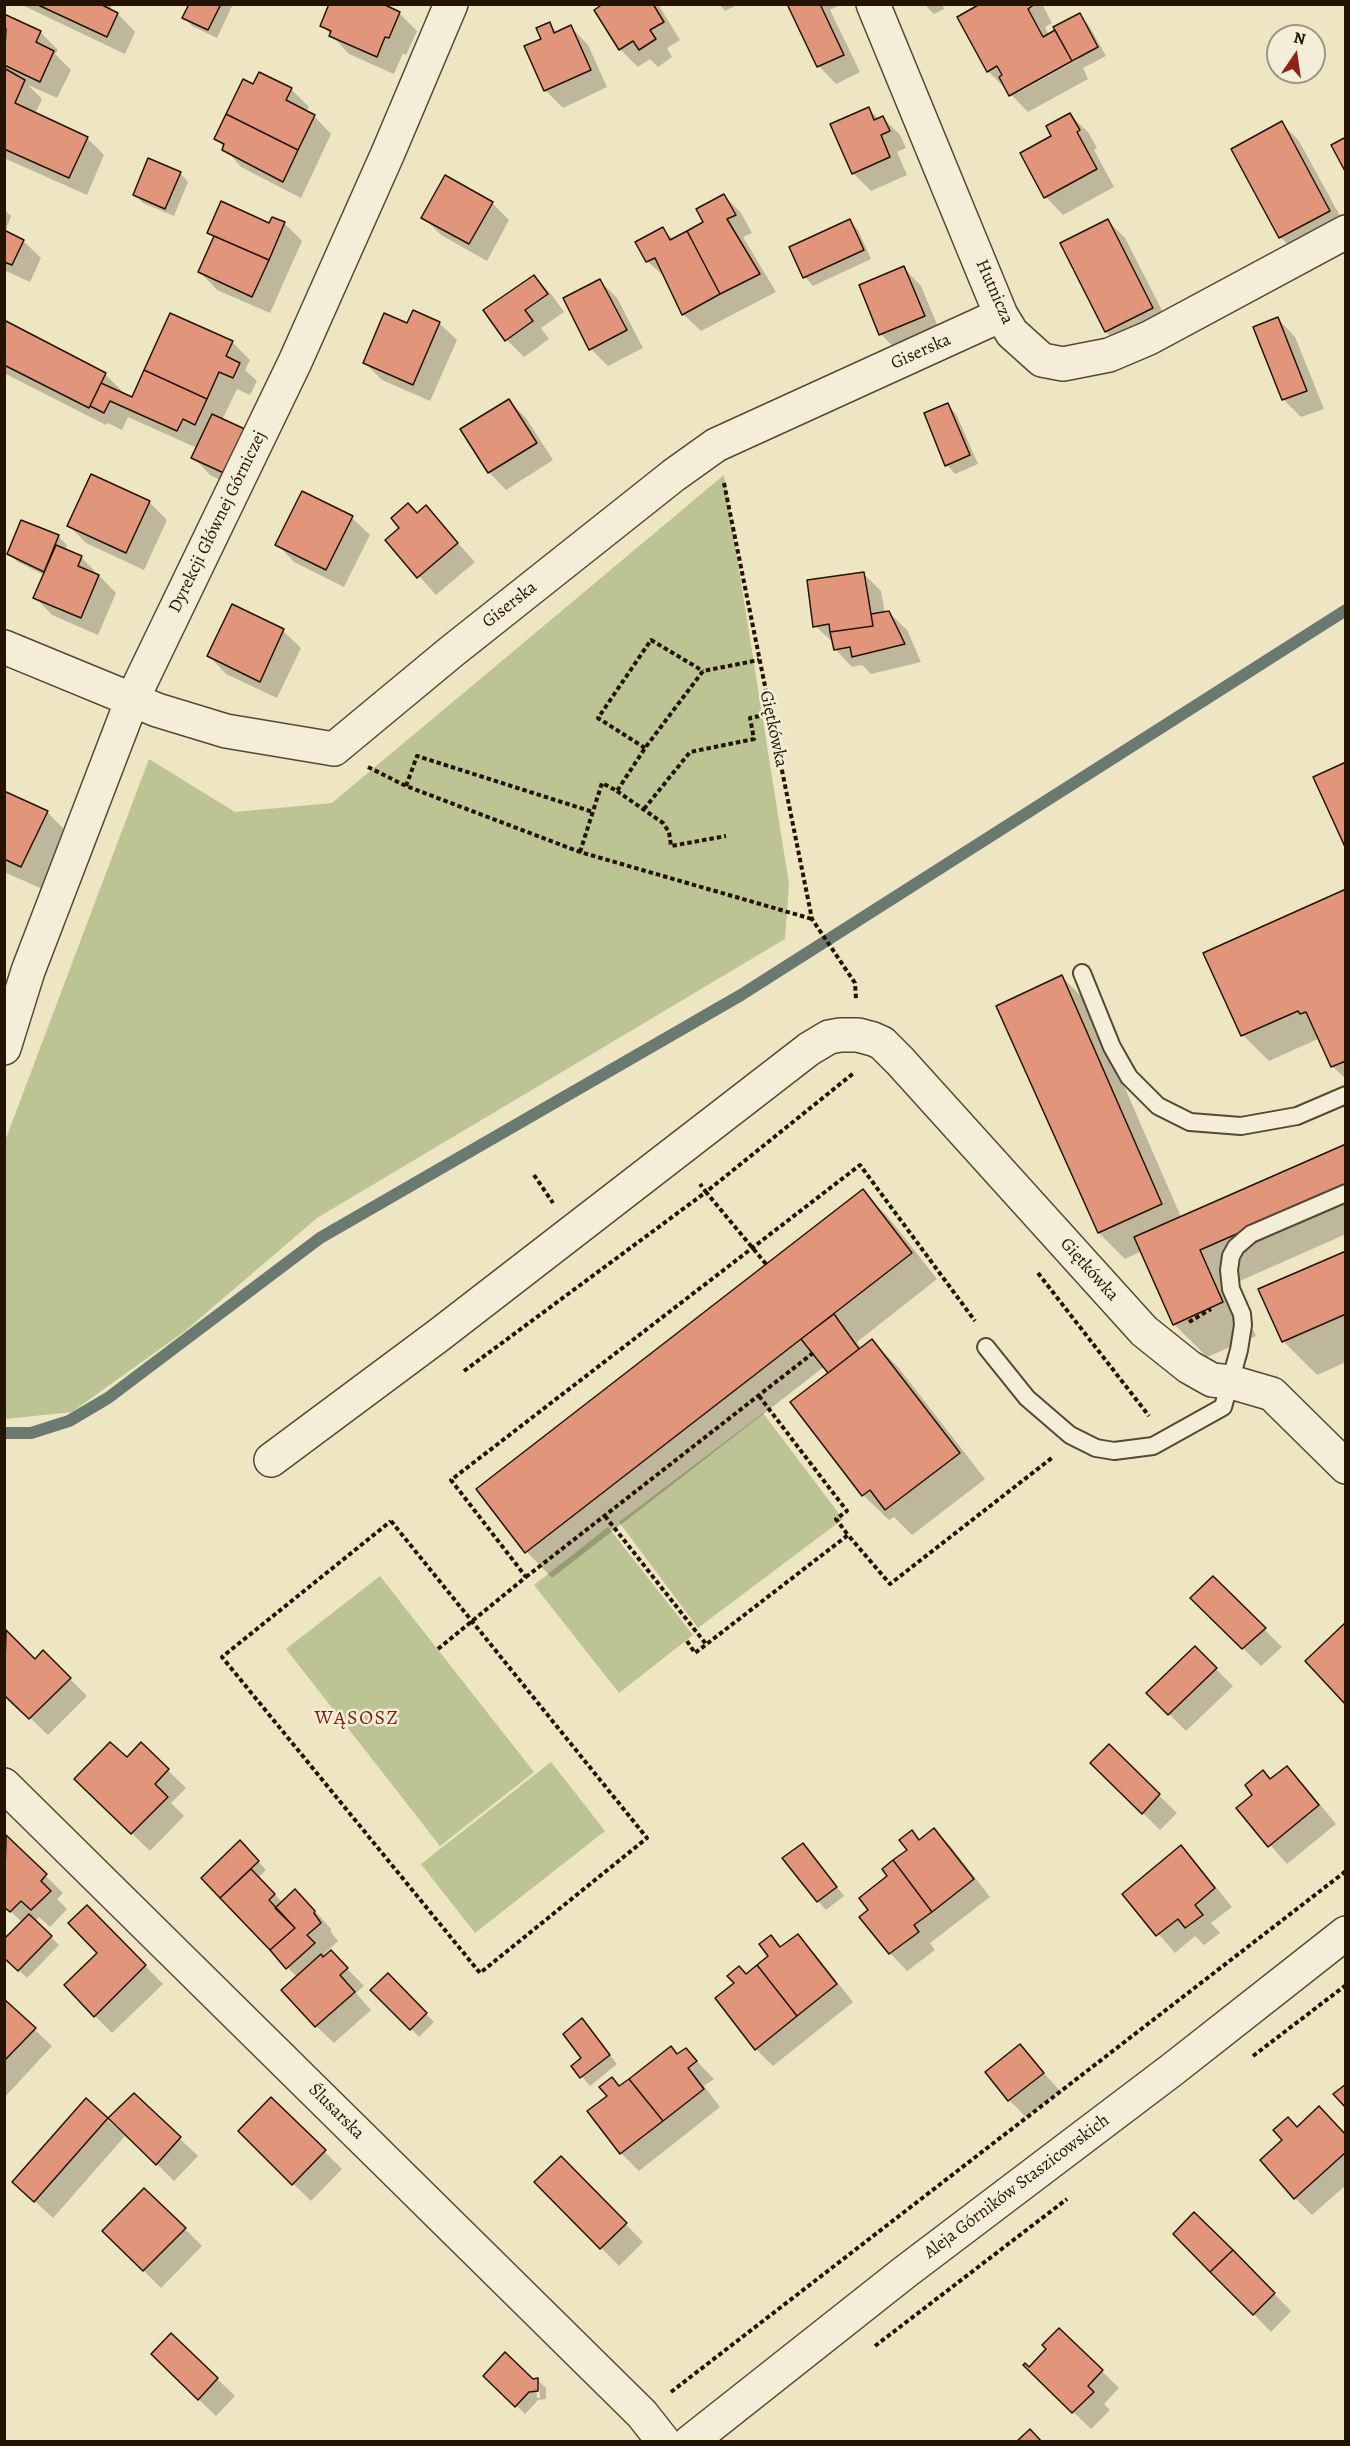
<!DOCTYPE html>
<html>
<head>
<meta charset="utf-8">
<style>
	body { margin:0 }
	#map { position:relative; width:1350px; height:2446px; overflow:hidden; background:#eee5c3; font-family:Alegreya,serif }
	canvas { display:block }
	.frame { position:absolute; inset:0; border:6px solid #241300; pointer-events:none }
	.north { position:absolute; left:1266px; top:24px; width:60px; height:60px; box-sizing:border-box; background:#f4eed8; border:2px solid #a19682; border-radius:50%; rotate:13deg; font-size:16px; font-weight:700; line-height:24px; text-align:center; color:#241300 }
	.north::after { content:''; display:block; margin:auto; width:21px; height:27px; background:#8f2418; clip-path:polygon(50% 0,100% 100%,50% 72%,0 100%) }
</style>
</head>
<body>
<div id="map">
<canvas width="1350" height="2446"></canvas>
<div class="frame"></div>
<div class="north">N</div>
</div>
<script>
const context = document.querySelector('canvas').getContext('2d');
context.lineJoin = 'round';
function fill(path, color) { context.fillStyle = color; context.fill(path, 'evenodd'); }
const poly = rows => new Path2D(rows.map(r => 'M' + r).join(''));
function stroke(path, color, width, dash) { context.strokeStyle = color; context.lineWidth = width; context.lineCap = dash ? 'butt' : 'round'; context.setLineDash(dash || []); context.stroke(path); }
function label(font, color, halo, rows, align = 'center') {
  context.font = font + ' Alegreya,serif'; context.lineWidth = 5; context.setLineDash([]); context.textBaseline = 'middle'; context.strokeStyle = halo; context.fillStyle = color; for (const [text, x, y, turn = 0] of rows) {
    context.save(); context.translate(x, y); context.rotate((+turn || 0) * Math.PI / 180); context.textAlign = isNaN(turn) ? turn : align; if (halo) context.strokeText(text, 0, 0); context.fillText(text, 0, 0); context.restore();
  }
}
const green = poly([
	[724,475,789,884,785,939,317,1218,185,1331,72,1412,5,1419,5,1141,149,759,235,812,332,803],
	[763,1413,843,1519,698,1628,619,1522],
	[608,1527,693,1635,619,1693,534,1585],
	[380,1576,534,1772,440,1846,286,1649],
	[551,1762,605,1831,475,1933,421,1864]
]);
const shadow = poly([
	[20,4,112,4,110,10,118,14,135,32,125,54],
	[190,4,233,4,217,38,192,26,184,17],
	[606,4,658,4,680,40,667,48,672,57,658,67,650,59,638,67,620,49,596,11],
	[719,4,739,4,725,11],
	[789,4,841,4,830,10,860,72,836,84,819,66],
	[924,4,942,4,944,9,934,14],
	[983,4,1042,4,1052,23,1045,27,1049,35,1079,15,1088,24,1106,56,1083,68,1088,79,1028,112,988,71],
	[1078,56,1079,59,1017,93,1017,89],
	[399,13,417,31,406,55,403,53,394,74,349,54,322,25],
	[4,15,40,32,58,50,55,54,71,70,57,98,28,85,42,99,35,114,87,138,104,155,87,195,4,158,4,36,6,32],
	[549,24,558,33,571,27,588,45,607,87,563,108,545,90,543,40],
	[254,85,291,89,309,107,306,112,314,116,331,134,301,198,241,167,216,138],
	[868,109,879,119,883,118,900,135,906,148,897,152,907,175,871,191,853,173],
	[1070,115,1088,132,1097,148,1094,150,1114,187,1063,215,1046,197,1022,153,1053,137],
	[1282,123,1299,141,1346,227,1298,254,1280,237],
	[180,173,188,182,174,216,143,203,135,194],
	[724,195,741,213,752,233,743,237,776,292,701,331,683,314,666,278,647,261,663,229,674,240,706,222],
	[492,203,509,220,487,261,441,235,423,217],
	[4,210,11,216,5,232,23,241,41,258,30,282,4,270],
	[272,219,285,224,302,241,270,313,217,290,200,272,215,238,209,232,270,225],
	[849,221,858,230,871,259,813,286,805,277],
	[1108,221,1125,238,1170,326,1124,349,1106,332,1062,244],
	[904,268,921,286,941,334,898,352,881,334],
	[533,276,551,294,564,312,541,328,549,339,524,357,507,340],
	[599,280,617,298,643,348,608,366,591,349],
	[1278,319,1295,337,1324,409,1301,417,1284,400,1255,328],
	[4,322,105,374,122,391,121,394,132,399,232,342,250,360,245,370,257,381,250,395,237,389,222,420,243,491,210,475,193,457,197,448,128,417,122,430,108,423,106,425,4,373],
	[439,323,457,340,430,401,382,380,364,362,408,325],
	[509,401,526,418,553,460,506,490,489,472],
	[948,405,956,414,978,464,955,474,947,465],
	[92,476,149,502,167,520,144,570,86,543,68,525],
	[302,493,352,518,370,535,344,587,294,562,277,544],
	[425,507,475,562,436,595,387,540],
	[58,536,67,545,65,550,81,557,116,593,98,635,52,615,35,597,44,575,18,562,9,554],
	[864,574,881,591,885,613,889,613,907,630,921,662,871,674,862,665,852,667,835,649,834,643,815,626],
	[232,606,283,631,301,648,277,698,226,674,209,656],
	[4,793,47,812,73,838,47,891,4,872],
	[1346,890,1346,1079,1332,1066,1320,1038,1269,1061,1243,1035],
	[1062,977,1088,1003,1181,1217,1346,1145,1346,1234,1233,1284,1256,1336,1207,1357,1174,1324,1142,1251,1125,1259,1099,1233,997,1007],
	[862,1191,888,1217,937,1279,857,1342,862,1349,872,1341,898,1367,985,1479,912,1535,894,1517,889,1520,863,1495,830,1373,825,1366,552,1578,527,1552],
	[1346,1252,1346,1362,1317,1375,1283,1341],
	[1213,1578,1282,1647,1261,1666,1192,1598],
	[6,1632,35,1661,43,1652,87,1696,48,1735,23,1711,21,1713,4,1697],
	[1195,1648,1233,1686,1186,1731,1148,1693],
	[141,1744,186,1788,171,1803,184,1816,150,1851,93,1796],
	[1109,1746,1177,1813,1160,1830,1092,1763],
	[1287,1768,1304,1785,1336,1824,1287,1864,1238,1808],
	[934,1830,952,1848,990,1897,930,1943,935,1950,907,1971,890,1953,861,1917,870,1910,889,1876,909,1850,911,1832,920,1841],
	[6,1837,63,1893,57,1899,67,1909,50,1927,39,1917,35,1921,59,1945,27,1978,4,1956,23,1923,4,1905],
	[240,1842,266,1870,258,1878,283,1903,313,1909,332,1930,330,1931,338,1941,324,1954,326,1956,331,1952,364,1986,356,1993,371,2010,334,2043,316,2026,297,1977,203,1878],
	[1181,1847,1198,1865,1232,1907,1211,1923,1220,1933,1204,1945,1195,1936,1175,1953,1124,1894],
	[811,1854,844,1896,826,1910,818,1901],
	[87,1907,163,1984,112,2033,95,2016,99,1953],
	[798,1936,815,1954,853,2002,773,2066,756,2049,746,1976,770,1957,771,1937,782,1948],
	[388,1975,434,2022,419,2037,372,1990],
	[4,2001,52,2046,4,2098],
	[582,2020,617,2064,590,2086,573,2066,583,2058],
	[1020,2046,1060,2091,1026,2117,1009,2100],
	[686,2050,714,2079,704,2086,720,2107,639,2171,621,2153,589,2112,620,2087],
	[134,2095,198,2156,174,2181,111,2118],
	[271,2099,342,2169,311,2201,240,2131],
	[86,2100,125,2136,53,2218,14,2182],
	[1297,2128,1346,2135,1346,2185,1312,2215,1295,2198],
	[561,2158,643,2242,619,2266,536,2182],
	[185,2229,202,2246,161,2288,104,2231],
	[1250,2269,1291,2311,1271,2332,1212,2271],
	[171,2335,235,2396,216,2416,170,2372],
	[1029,2369,1102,2371,1119,2388,1104,2404,1110,2410,1091,2429],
	[485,2376,537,2380,546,2388,546,2399,538,2400,525,2414],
	[536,2380,539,2383,540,2398,537,2398]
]);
const stream = poly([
	[4,1433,31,1433,69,1421,108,1398,320,1238,741,995,1346,610]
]);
const building = poly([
	[36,4,100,4,118,13,107,37,36,4],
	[189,4,221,4,208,30,182,18,189,4],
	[329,4,383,4,400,12,389,38,385,37,377,57,329,36,331,31,320,26,329,4],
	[603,4,653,4,664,22,650,30,656,39,639,50,633,41,619,50,594,10,603,4],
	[787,4,820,4,844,55,817,67,787,4],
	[980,4,1035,4,1028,9,1043,37,1055,30,1072,61,1009,96,999,77,1002,75,997,66,987,72,957,17,980,4],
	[1080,13,1098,47,1072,61,1053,27,1080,13],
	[4,14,41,31,36,42,54,51,40,82,4,65,6,29,4,28,4,14],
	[550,22,554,33,571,25,591,70,544,91,524,46,541,39,536,28,550,22],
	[4,68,25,80,15,103,88,137,69,178,4,149,4,68],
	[259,72,292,88,286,100,315,115,298,150,226,114,243,79,253,84,259,72],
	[869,107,874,120,883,116,890,131,881,135,890,157,852,174,830,124,869,107],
	[1070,113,1080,130,1077,132,1097,169,1044,198,1020,153,1051,136,1046,126,1070,113],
	[226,114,298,150,283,182,222,150,224,144,214,139,226,114],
	[1282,121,1330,211,1279,238,1231,149,1282,121],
	[1346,137,1346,173,1331,145,1346,137],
	[148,158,181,172,165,209,133,195,148,158],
	[445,175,493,202,469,244,421,218,445,175],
	[724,194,736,215,727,219,760,274,720,294,687,231,703,222,696,209,724,194],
	[221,201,269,223,272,217,285,222,269,260,207,233,221,201],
	[850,219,864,250,803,278,789,247,850,219],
	[1108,219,1153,308,1105,332,1060,243,1108,219],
	[663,227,670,240,687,231,720,294,682,315,655,258,646,262,635,242,663,227],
	[4,230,24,240,12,265,4,262,4,230],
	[214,236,269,260,252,297,198,272,214,236],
	[904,266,925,316,879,335,859,285,904,266],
	[534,275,548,294,525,310,533,321,505,341,483,310,534,275],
	[600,279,627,330,589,350,563,298,600,279],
	[413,310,440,322,413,385,363,363,384,313,407,323,413,310],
	[170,313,233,341,226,356,240,363,233,378,219,372,207,399,144,370,170,313],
	[1278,317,1307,391,1282,400,1253,327,1278,317],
	[4,320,106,373,89,408,4,365,4,320],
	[144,370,207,399,195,425,183,419,177,431,110,401,104,413,90,406,101,383,132,397,144,370],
	[509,399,537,443,488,473,460,429,509,399],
	[948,403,970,455,945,466,924,413,948,403],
	[212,414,247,430,226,474,191,458,212,414],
	[91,474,150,501,126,553,67,526,91,474],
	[302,491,353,516,326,570,275,545,302,491],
	[408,503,417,513,426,505,458,543,417,578,385,540,399,528,391,518,408,503],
	[21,520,59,535,44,572,7,554,21,520],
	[56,545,82,556,78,566,99,575,81,618,33,598,56,545],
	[864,572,873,626,830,632,829,624,813,627,807,580,864,572],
	[232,604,284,629,260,682,207,656,232,604],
	[889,611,905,644,852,657,850,647,834,650,830,632,873,626,871,614,889,611],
	[1346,762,1346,849,1313,777,1346,762],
	[4,791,48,811,21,867,4,859,4,791],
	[1346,889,1346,1061,1331,1067,1306,1012,1300,1014,1298,1011,1241,1036,1203,953,1346,889],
	[1062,975,1162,1204,1098,1233,996,1006,1062,975],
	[1346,1144,1346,1186,1200,1250,1223,1302,1173,1325,1134,1237,1346,1144],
	[863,1189,912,1253,525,1553,476,1489,863,1189],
	[1346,1251,1346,1314,1282,1342,1258,1289,1346,1251],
	[834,1314,859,1349,828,1373,801,1339,834,1314],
	[872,1339,960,1453,885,1510,870,1490,862,1496,790,1402,872,1339],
	[1213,1576,1266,1628,1242,1649,1190,1598,1213,1576],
	[1346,1622,1346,1705,1305,1661,1346,1622],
	[6,1630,35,1659,43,1650,71,1678,29,1719,4,1695,6,1630],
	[1195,1646,1217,1668,1168,1715,1146,1693,1195,1646],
	[110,1742,127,1757,141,1742,169,1769,155,1784,168,1797,131,1834,74,1779,110,1742],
	[1109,1744,1160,1794,1142,1814,1090,1763,1109,1744],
	[1287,1766,1319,1805,1268,1847,1236,1808,1252,1795,1245,1785,1263,1770,1270,1779,1287,1766],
	[934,1828,974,1879,932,1912,893,1860,907,1850,899,1840,912,1830,919,1840,934,1828],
	[6,1835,47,1874,41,1881,51,1891,31,1910,21,1901,10,1912,4,1907,6,1835],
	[240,1840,259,1861,220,1898,201,1878,240,1840],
	[803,1843,837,1887,817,1902,782,1858,803,1843],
	[1181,1845,1215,1888,1195,1905,1203,1915,1185,1928,1178,1919,1156,1936,1122,1894,1181,1845],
	[893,1860,932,1912,914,1925,919,1932,889,1954,859,1917,868,1910,859,1898,887,1876,882,1869,893,1860],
	[251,1869,275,1894,269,1900,295,1928,270,1950,220,1898,251,1869],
	[295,1889,315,1911,314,1913,321,1923,307,1935,315,1943,286,1969,270,1950,295,1928,275,1908,295,1889],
	[87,1905,146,1965,94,2017,64,1985,97,1953,68,1923,87,1905],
	[29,1914,52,1936,18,1971,4,1958,4,1939,29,1914],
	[798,1934,837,1984,797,2016,757,1965,768,1956,759,1944,771,1935,780,1947,798,1934],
	[331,1950,348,1968,340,1975,355,1992,315,2027,281,1990,321,1954,323,1957,331,1950],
	[757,1965,797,2016,755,2050,715,1998,734,1983,727,1976,739,1966,746,1974,757,1965],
	[388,1973,427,2013,410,2030,370,1990,388,1973],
	[4,1999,36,2028,4,2061,4,1999],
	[582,2018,610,2055,580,2078,571,2066,581,2058,563,2034,582,2018],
	[1020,2044,1044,2073,1008,2101,985,2072,1020,2044],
	[671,2046,677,2054,686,2048,697,2061,688,2068,704,2089,663,2121,629,2079,671,2046],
	[612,2077,619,2086,629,2079,663,2121,620,2154,587,2111,607,2096,599,2087,612,2077],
	[1346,2084,1346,2108,1333,2094,1346,2084],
	[134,2093,181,2137,156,2165,108,2118,134,2093],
	[271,2097,326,2150,292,2185,238,2131,271,2097],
	[86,2098,108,2118,34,2202,12,2182,86,2098],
	[1319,2106,1346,2135,1346,2152,1294,2199,1260,2160,1282,2140,1273,2130,1288,2117,1297,2127,1319,2106],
	[561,2156,627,2223,600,2249,534,2182,561,2156],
	[144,2188,186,2228,143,2271,102,2231,144,2188],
	[1194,2212,1233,2250,1210,2272,1173,2234,1194,2212],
	[1233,2250,1275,2293,1253,2315,1210,2272,1233,2250],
	[1059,2328,1103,2370,1088,2386,1094,2392,1072,2413,1023,2365,1025,2363,1029,2367,1046,2349,1042,2345,1059,2328],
	[171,2333,218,2378,198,2400,151,2354,171,2333],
	[505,2352,533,2379,538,2378,538,2391,529,2392,515,2407,483,2376,505,2352],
	[1030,2429,1042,2442,1016,2442,1030,2429]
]);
const path = poly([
	[724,483,812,919,855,983,856,999],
	[645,748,598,718,651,640,703,671],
	[368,767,406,786,580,852,812,919],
	[406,786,417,756,593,812],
	[617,791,663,823,669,832,671,846,726,836],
	[644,809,690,752,754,739,750,718,769,714],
	[580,852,602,783,617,791,645,748,703,671,759,660],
	[534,1175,553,1203],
	[766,1264,706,1192,855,1072],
	[1038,1273,1149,1416],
	[1189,1322,1211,1309],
	[464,1371,706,1192,700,1184],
	[759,1396,847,1511,836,1519,848,1535],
	[605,1516,706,1644],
	[391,1521,647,1838,480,1973,222,1657,391,1521],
	[526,1577,813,1353],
	[687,1641,695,1653,848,1535,890,1584,1053,1457],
	[438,1649,526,1577,451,1480,860,1165,975,1321],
	[1253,2056,1346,1985],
	[875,2346,1067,2199],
	[671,2392,1346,1871]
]);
const service = poly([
	[1082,973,1112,1047,1129,1077,1158,1106,1190,1122,1241,1126,1297,1116,1346,1095],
	[986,1347,1027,1398,1070,1435,1096,1448,1114,1451,1153,1446,1223,1407,1239,1350,1243,1325,1242,1314,1231,1289,1229,1270,1231,1256,1236,1247,1251,1234,1346,1193]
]);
const minor = poly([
	[873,4,1001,315,1012,333,1042,360,1063,364,1109,355,1149,338,1346,232],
	[4,647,157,710,226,731,334,749,451,652,674,475,716,445,1001,315],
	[4,1048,28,971,132,700,295,362,388,153,451,4],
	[271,1460,439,1335,809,1049,829,1037,840,1035,858,1035,873,1039,882,1043,900,1061,1144,1331,1189,1367,1212,1380,1231,1382,1272,1394,1346,1467],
	[4,1785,642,2414,664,2442],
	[690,2442,905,2272,1173,2069,1346,1933]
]);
const streetNames = [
	["Hutnicza",994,292,66],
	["Giserska",921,352,-24],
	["Dyrekcji Głównej Górniczej",218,522,-64],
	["Giserska",510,605,-38],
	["Giętkówka",773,729,78],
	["Giętkówka",1089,1270,48],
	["Ślusarska",336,2112,45],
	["Aleja Górników Staszicowskich",1017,2187,-37]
];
const neighbourhoodNames = [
	["WĄSOSZ",357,1719]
];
fill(green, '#bbc492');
fill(shadow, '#0003');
stroke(stream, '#6b7a70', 12);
fill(building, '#e1967c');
stroke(building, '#241300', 1.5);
stroke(service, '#564831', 20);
stroke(minor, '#564831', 36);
stroke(path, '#241300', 4, [4.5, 3]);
stroke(service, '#f4eed8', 16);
stroke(minor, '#f4eed8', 33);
label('18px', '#241300', '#f4eed8', streetNames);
context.letterSpacing = '1.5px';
label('20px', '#7a1f14', '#f4eed8', neighbourhoodNames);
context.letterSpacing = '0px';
</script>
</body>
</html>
